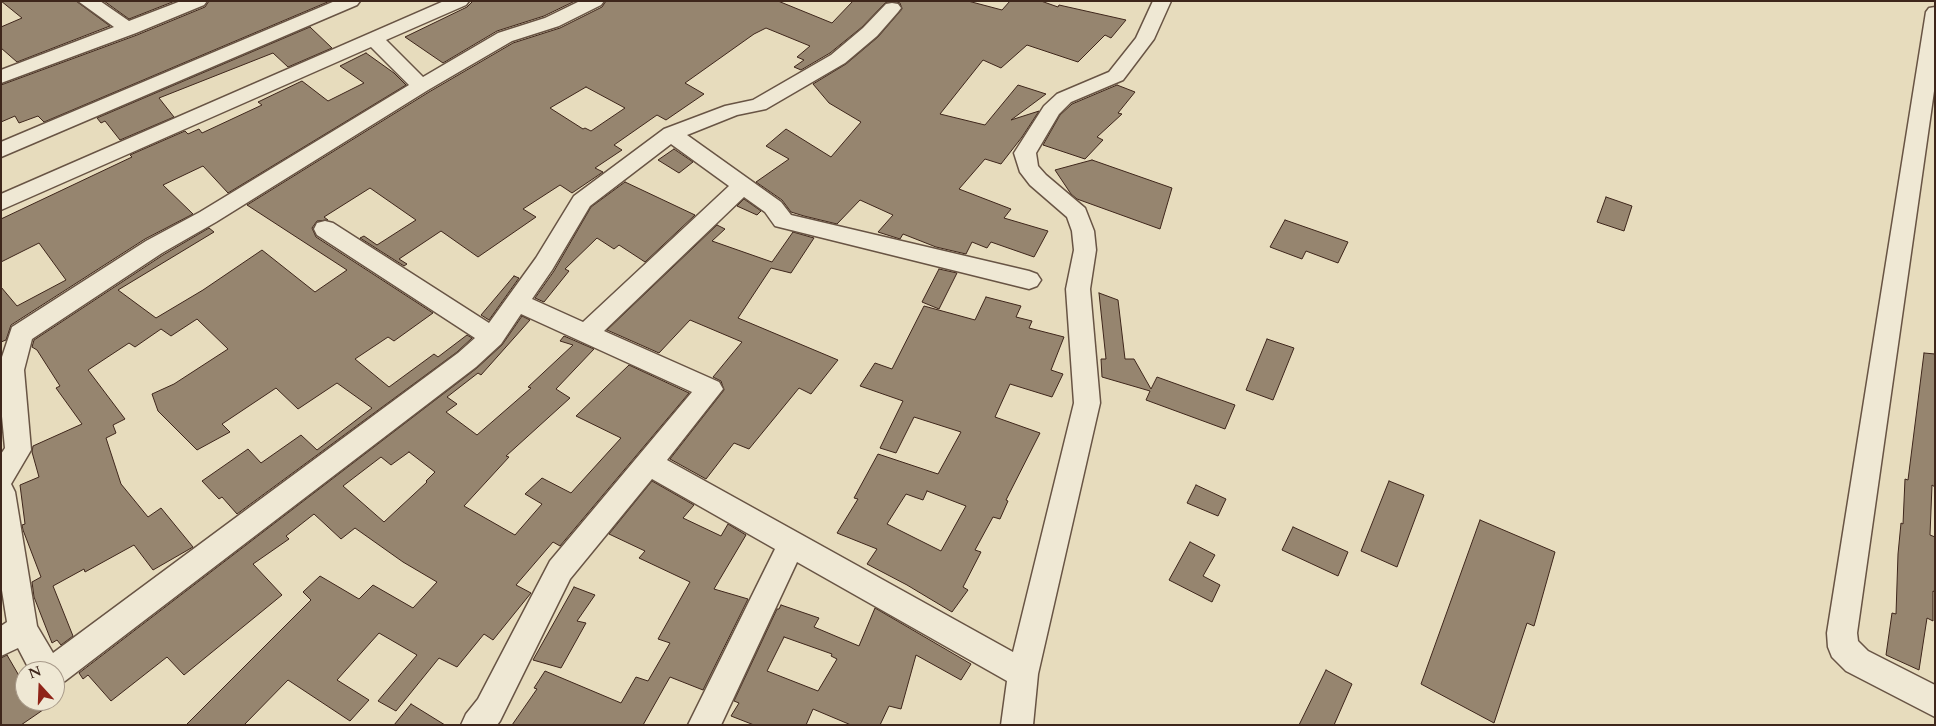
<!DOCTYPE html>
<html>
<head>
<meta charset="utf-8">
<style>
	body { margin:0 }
	#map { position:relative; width:1936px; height:726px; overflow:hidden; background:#e7dcbd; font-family:Cardo,serif }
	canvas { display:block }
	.frame { position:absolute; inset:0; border:2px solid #3e261b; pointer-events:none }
	.north { position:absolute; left:15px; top:661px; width:50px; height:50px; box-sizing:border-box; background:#efe8d4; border:1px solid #a89a8a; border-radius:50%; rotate:340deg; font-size:14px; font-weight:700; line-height:20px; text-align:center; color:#3e261b }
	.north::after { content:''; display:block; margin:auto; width:18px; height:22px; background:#8f2418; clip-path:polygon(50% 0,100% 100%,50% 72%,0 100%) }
</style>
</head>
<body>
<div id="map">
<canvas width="1936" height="726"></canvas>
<div class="frame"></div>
<div class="north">N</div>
</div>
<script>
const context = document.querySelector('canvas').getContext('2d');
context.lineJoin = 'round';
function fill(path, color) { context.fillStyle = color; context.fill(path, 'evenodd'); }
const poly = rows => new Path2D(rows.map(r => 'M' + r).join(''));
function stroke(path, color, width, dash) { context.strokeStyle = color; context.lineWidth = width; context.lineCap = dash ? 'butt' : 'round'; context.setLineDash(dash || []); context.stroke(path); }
const building = poly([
	[1,1,76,1,110,26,17,62,1,48,1,27,22,18,1,1],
	[104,1,175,1,129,19,104,1],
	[209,1,330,1,44,122,38,116,19,123,15,116,1,122,1,85,137,35,205,7,209,1],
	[473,1,575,1,544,16,497,31,443,63,405,37,467,7,473,1],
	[606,1,778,1,832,23,853,1,891,1,885,3,862,27,830,53,801,70,794,67,804,60,797,57,810,46,766,28,754,34,685,83,704,94,666,120,657,115,614,145,622,150,595,168,603,172,572,193,560,185,523,209,536,217,478,257,441,231,399,259,407,264,404,266,360,238,364,236,377,245,416,220,370,188,324,217,328,220,317,221,312,228,316,237,433,313,394,341,388,337,355,359,389,387,434,354,438,357,467,335,472,338,457,352,237,514,222,497,219,499,202,481,248,449,261,463,301,435,317,450,372,408,337,383,298,409,276,388,222,424,230,432,197,450,158,411,152,394,174,384,228,349,197,319,171,336,161,329,135,347,129,343,88,370,125,419,113,425,116,433,106,438,121,484,148,517,161,508,193,547,153,570,134,545,85,572,84,569,53,586,73,636,61,645,57,640,52,643,34,597,32,582,41,577,23,530,22,525,25,524,20,485,39,477,32,452,33,446,82,424,56,388,60,386,37,350,32,347,34,340,163,255,209,228,214,232,118,290,156,318,203,290,262,250,315,292,347,270,247,205,429,92,513,43,560,28,602,7,606,1],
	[586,87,625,108,591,131,585,128,583,129,550,108,586,87],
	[893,1,968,1,1002,10,1010,1,1041,1,1058,7,1059,5,1126,20,1111,38,1105,35,1078,62,1027,45,1001,68,983,60,940,114,985,125,1018,85,1046,94,1011,120,1039,111,1022,137,1001,164,985,159,959,189,1011,209,1004,218,1048,231,1034,257,991,242,987,248,972,242,966,254,936,247,903,234,900,239,878,232,893,215,860,200,837,224,804,216,791,212,782,200,756,182,789,159,766,146,786,129,831,157,861,122,829,103,813,84,846,64,878,37,902,9,900,3,893,1],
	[310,27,332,48,288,67,273,53,159,98,174,117,120,140,105,121,101,123,97,118,310,27],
	[366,53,394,73,406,85,228,193,203,166,163,185,193,214,145,239,11,325,6,340,1,342,1,287,17,306,66,280,39,243,1,262,1,219,132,157,130,155,185,131,188,134,199,129,202,133,262,105,258,102,302,81,328,101,364,83,340,66,366,53],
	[1117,85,1135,92,1118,113,1122,114,1097,137,1103,140,1085,159,1043,145,1060,115,1072,104,1117,85],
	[674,149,693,162,679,173,658,160,674,149],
	[1092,160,1172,188,1160,229,1077,199,1071,194,1055,170,1092,160],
	[625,182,695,215,645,262,619,245,614,249,597,238,565,269,569,271,544,302,535,298,554,271,591,207,625,182],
	[1606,197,1632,206,1624,231,1597,222,1606,197],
	[744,199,761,211,757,215,737,206,744,199],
	[1285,220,1348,242,1338,263,1306,251,1302,259,1270,247,1285,220],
	[717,225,725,229,712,241,772,262,793,232,814,238,791,273,771,268,738,318,838,360,811,394,799,388,749,449,734,443,706,479,670,459,724,390,721,381,713,377,742,342,690,320,659,353,607,330,717,225],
	[939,269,957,273,939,309,922,302,939,269],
	[514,276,519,278,489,320,481,315,514,276],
	[1099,293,1118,300,1125,359,1134,359,1151,389,1157,377,1235,405,1225,429,1146,400,1150,391,1102,377,1101,359,1106,359,1099,293],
	[986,297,1021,306,1016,317,1032,321,1029,328,1064,337,1051,370,1063,374,1052,397,1010,384,995,417,1040,433,1006,500,1008,501,1000,519,993,517,975,550,981,552,963,587,968,590,952,612,907,585,867,564,877,549,837,533,858,499,854,498,878,454,938,474,961,432,914,417,896,453,880,448,903,401,860,386,875,363,892,369,924,306,975,320,986,297],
	[927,491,966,506,941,551,887,524,906,494,923,500,927,491],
	[522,316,530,320,481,375,478,373,447,397,457,404,446,412,477,435,531,388,528,387,573,345,560,341,564,336,594,349,556,389,570,398,506,456,509,457,464,506,515,535,542,504,525,494,542,478,571,493,621,438,576,416,629,365,689,393,560,546,553,542,516,585,531,593,493,640,484,634,457,667,439,658,396,711,378,701,417,655,379,633,337,680,369,700,350,721,288,680,244,725,186,725,311,600,303,592,320,576,359,599,373,585,413,608,437,582,403,562,355,528,341,539,314,514,286,536,289,539,253,564,282,595,184,675,167,657,111,701,88,675,83,679,79,673,477,368,502,345,522,316],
	[409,452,435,472,426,481,427,482,384,522,343,486,381,457,391,465,409,452],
	[1267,339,1294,348,1273,400,1246,390,1267,339],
	[1924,353,1935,354,1935,487,1932,485,1930,535,1935,537,1935,592,1933,591,1933,621,1927,618,1919,670,1886,655,1892,613,1896,614,1898,554,1901,523,1903,524,1905,479,1908,480,1924,353],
	[652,481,694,505,683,518,721,536,728,524,746,535,714,589,748,599,703,690,670,677,643,725,512,725,537,689,534,688,545,671,621,703,636,677,648,681,670,643,658,639,690,582,639,558,645,551,609,534,652,481],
	[1389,481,1424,495,1397,567,1361,551,1389,481],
	[1196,485,1226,499,1218,516,1187,503,1196,485],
	[1480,520,1555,552,1534,626,1527,623,1494,723,1421,684,1480,520],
	[1293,527,1348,552,1338,576,1282,550,1293,527],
	[1190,542,1215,555,1203,576,1220,585,1212,602,1169,580,1190,542],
	[574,587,595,595,577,621,586,623,561,668,533,660,574,587],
	[781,605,819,618,814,627,859,646,875,608,971,664,961,680,916,655,901,709,889,706,880,725,851,725,813,709,806,725,754,725,731,716,739,703,734,701,777,609,779,609,781,605],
	[784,637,832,654,831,656,837,659,818,691,767,671,784,637],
	[7,655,25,686,25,701,56,701,21,725,1,725,1,658,7,655],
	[1326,670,1352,684,1334,725,1299,725,1326,670],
	[411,704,445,725,394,725,411,704]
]);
const minor = poly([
	[78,1,100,1,129,21,181,1,207,1,204,5,136,33,1,83,1,70,114,27,78,1],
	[335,1,360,1,357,5,1,157,1,142,335,1],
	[444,1,469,1,466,5,386,40,423,77,498,33,545,18,580,1,604,1,601,5,559,26,512,41,428,90,216,222,162,253,32,339,24,370,31,450,11,484,15,492,37,626,53,653,458,353,475,338,317,235,314,229,317,223,325,221,333,223,489,323,536,258,574,196,664,129,725,106,753,100,831,55,863,28,886,4,892,3,898,4,901,8,898,12,877,36,845,63,766,109,737,115,687,135,781,202,791,215,1029,271,1037,274,1041,280,1037,286,1029,289,775,226,765,212,744,197,604,331,719,382,723,389,667,460,1013,652,1074,403,1066,289,1074,250,1072,231,1067,217,1030,185,1020,172,1014,153,1044,106,1057,94,1109,72,1136,38,1153,1,1171,1,1154,39,1123,80,1071,102,1059,114,1036,153,1038,166,1046,175,1085,208,1094,231,1096,250,1090,289,1100,403,1038,674,1033,725,1001,725,1007,681,797,562,721,725,688,725,775,549,652,479,570,579,500,721,497,725,461,725,466,714,478,699,550,561,692,392,521,314,501,344,476,367,65,681,55,685,55,671,30,671,18,648,1,656,1,626,7,622,1,584,1,454,5,448,1,406,1,360,12,327,146,241,200,212,409,85,371,47,1,210,1,194,444,1],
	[671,144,729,186,583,322,532,299,552,270,590,206,671,144],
	[1935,7,1935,84,1857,633,1858,641,1868,651,1935,685,1935,717,1846,671,1832,657,1828,647,1827,633,1926,12,1929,8,1935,7]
]);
fill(building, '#96856f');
stroke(building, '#3e261b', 1);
stroke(minor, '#685444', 3);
fill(minor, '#efe8d4');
</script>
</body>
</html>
